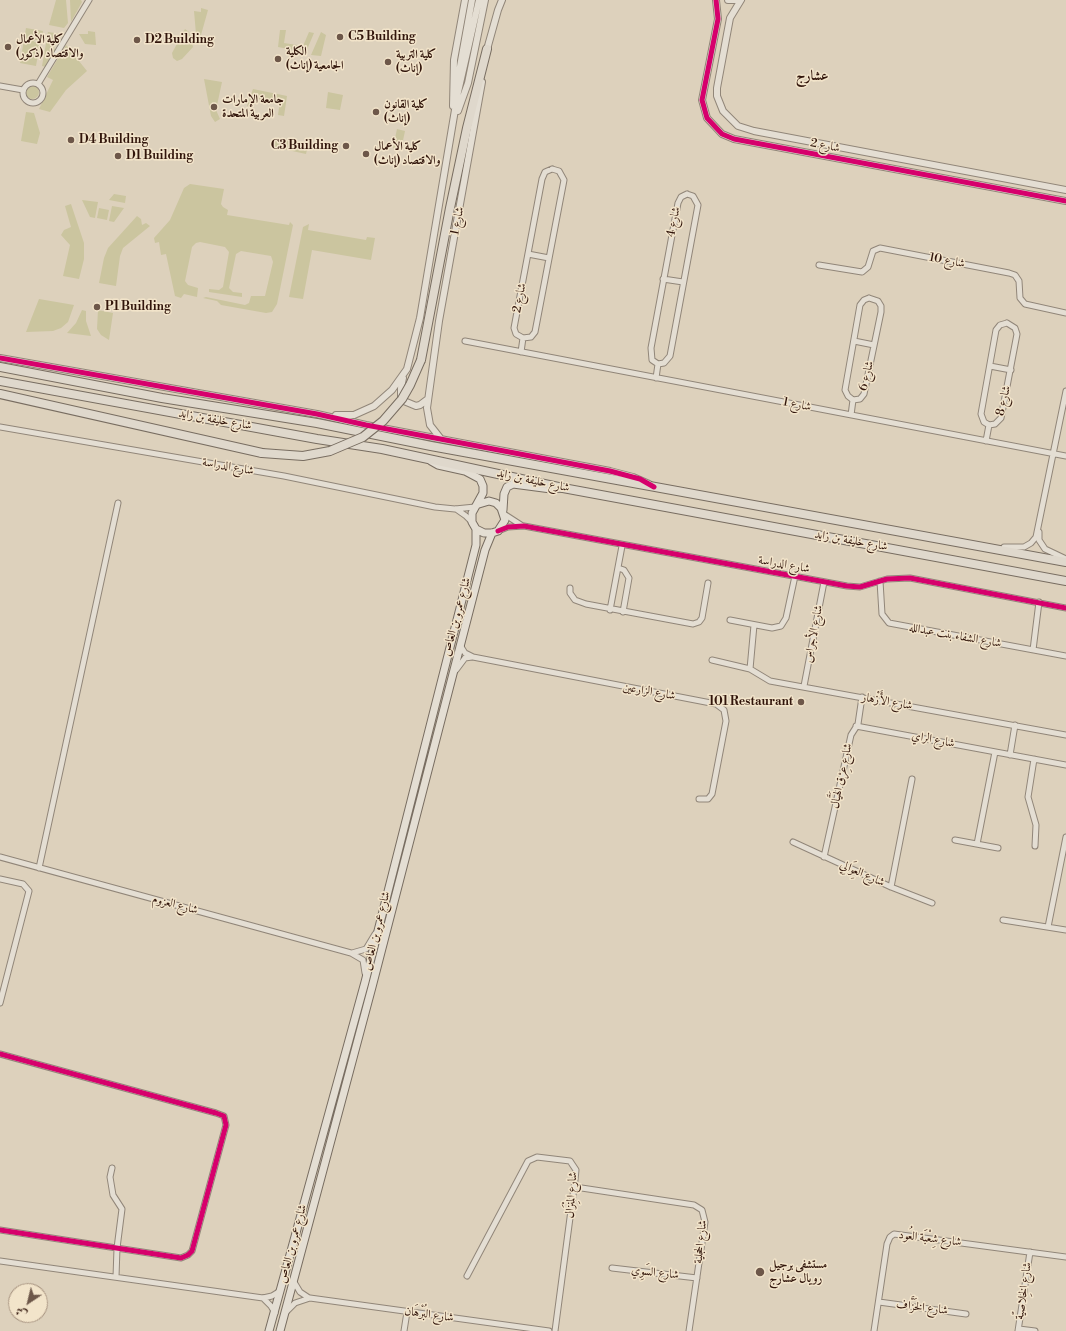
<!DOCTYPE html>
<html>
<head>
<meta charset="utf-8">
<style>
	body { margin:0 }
	#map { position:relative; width:1066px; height:1331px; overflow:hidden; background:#ddd1bc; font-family:"Libre Bodoni",Amiri,serif }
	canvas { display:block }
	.north { position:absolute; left:8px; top:1283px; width:40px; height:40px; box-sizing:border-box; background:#f2e4ca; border:1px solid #a5917e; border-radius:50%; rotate:215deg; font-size:11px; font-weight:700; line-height:16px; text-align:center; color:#31150b }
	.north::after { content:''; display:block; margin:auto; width:14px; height:18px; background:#6d5749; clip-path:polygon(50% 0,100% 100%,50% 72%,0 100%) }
</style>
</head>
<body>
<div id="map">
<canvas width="1066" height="1331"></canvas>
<div class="north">ش</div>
</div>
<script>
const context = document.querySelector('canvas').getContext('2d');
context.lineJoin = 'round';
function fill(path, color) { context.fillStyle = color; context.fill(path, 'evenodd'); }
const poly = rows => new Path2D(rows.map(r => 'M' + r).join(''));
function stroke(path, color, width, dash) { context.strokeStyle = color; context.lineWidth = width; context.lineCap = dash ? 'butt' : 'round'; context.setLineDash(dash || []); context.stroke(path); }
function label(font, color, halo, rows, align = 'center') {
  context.font = font + ' "Libre Bodoni",Amiri,serif'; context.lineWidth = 3; context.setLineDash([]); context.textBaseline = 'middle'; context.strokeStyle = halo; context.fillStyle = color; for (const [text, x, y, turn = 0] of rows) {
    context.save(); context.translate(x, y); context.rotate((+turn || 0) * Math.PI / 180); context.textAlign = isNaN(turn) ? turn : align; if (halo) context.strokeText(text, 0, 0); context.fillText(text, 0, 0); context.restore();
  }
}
const green = poly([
	[56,0,66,0,68,23,64,28,49,25],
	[70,0,81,0,82,2,71,22],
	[201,8,208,10,201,35,196,34,194,11,201,12],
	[26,28,43,31,41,41,35,40,34,42,40,43,36,66,20,63],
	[185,29,189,32,193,47,182,59,177,61,173,58,172,53],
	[280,30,286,30,284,43,303,46,309,32,314,33,306,52,278,47],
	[88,31,95,32,96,45,85,44,79,34,88,34],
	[48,32,61,34,54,48,56,50,46,67,42,66],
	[321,32,326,35,321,56,311,55],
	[66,45,87,71,66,90,50,112,39,109,53,80,47,77],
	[204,79,222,82,216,110,220,119,215,122,211,116],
	'25 92a7 7 0 1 1 14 0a7 7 0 1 1-14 0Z',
	[253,89,287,96,284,116,278,115,280,101,256,99,250,107,247,106],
	[328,92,343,95,340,110,326,108],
	[26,112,34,113,40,133,37,144,21,141],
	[397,129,405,131,401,150,393,148],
	[276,138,308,145,306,154,274,147],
	[190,184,224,189,221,204,223,207,228,210,227,215,289,225,290,222,293,225,277,304,272,312,266,313,221,305,217,301,203,298,206,297,245,305,249,303,251,296,265,296,273,262,271,256,241,251,236,254,229,288,233,292,242,293,242,297,209,292,209,289,219,290,223,287,229,252,225,247,200,242,196,243,192,247,185,281,188,285,198,288,197,297,184,294,181,298,175,296,166,254,161,255,159,242,155,243,154,238,170,220,184,188],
	[114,194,126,196,125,203,109,200],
	[82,200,98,202,95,218,90,217],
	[71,204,84,243,84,259,79,279,63,276,70,245,61,235,64,230,71,227,65,206],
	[112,206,124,208,114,222,109,221],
	[99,208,109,210,107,220,97,218],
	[137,216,141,219,142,225,146,223,150,226,123,248,120,256,116,286,99,283,104,258,108,248],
	[309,224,308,230,366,240,367,237,375,238,371,260,312,250,303,299,289,297,303,227],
	[39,299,74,305,68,322,61,328,53,331,26,332],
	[82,310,86,311,86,321,91,336,67,333,76,323],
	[98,310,113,313,109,340,101,335,97,329]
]);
const minor = poly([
	'23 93a10 10 0 1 1 20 0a10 10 0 1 1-20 0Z',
	[38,84,89,0],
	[0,86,23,90],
	[552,169,559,171,564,180,535,332,531,337,523,338,516,334,514,328,542,179,545,172,552,169],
	[687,194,693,196,698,205,670,356,664,363,658,364,652,360,651,348,678,203,681,197,687,194],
	[528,254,549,258],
	[819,265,862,272,868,267,873,251,880,248,1009,273,1015,275,1019,281,1020,298,1025,304,1066,313],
	[663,279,683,282],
	[869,298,878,301,881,306,881,312,864,394,860,399,853,400,848,396,845,390,860,305,864,300,869,298],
	[1007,323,1015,328,1017,334,1001,418,995,424,989,425,984,422,981,414,996,330,1000,325,1007,323],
	[465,341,1066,456],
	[854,341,874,345],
	[521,352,523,338],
	[990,366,1011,370],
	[656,378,658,364],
	[851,415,853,400],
	[0,427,284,476,435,507,455,509,475,507],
	[986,441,989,425],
	[456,509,466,516,472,522],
	[504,514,521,525],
	[498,531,508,527,524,526,847,586,860,587,887,579,910,578,1066,608],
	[1039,532,1039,540,1045,549,1066,559],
	[1004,547,1024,547,1031,543,1036,537,1066,391],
	[618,568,624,570,629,578,623,612],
	[880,581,882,614,889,623,1066,656],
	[570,588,570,593,575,600,586,604,693,624,699,622,702,618,708,583],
	[610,610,622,546],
	[730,620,772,628,781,626,786,618,795,576],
	[460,645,465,653,473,657,716,704,724,710,726,721,712,794,708,799,699,799],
	[1033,650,1039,602],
	[712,660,750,669,770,681,1066,735],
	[750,669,754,625],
	[456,670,465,658,472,657],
	[804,686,824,582],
	[856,726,1066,765],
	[1010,755,1015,725],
	[1034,759,1028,797,1036,825,1035,846],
	[955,840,998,848],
	[793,842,891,887,932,903],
	[977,844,995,752],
	[0,857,351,953,363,960,365,973],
	[824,857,851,735,858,724,862,697],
	[39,868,118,503],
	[0,879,23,884,29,891,0,1003],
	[891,887,912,779],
	[1003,920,1066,930],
	[1048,927,1066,837],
	[352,953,366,949,375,934],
	[0,1054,216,1113,224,1116,226,1125,192,1251,188,1255,181,1258,0,1230],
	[112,1168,110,1177,113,1195,122,1209,117,1248,116,1277],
	[575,1187,694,1205,702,1210,705,1222,689,1331],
	[0,1261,263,1298,272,1296,280,1291],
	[612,1268,697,1278],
	[467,1276,528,1161,537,1157,570,1161,576,1170,575,1180,555,1331],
	[294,1282,300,1292,309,1298],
	[263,1298,271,1306,275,1313],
	[879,1302,966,1314],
	[286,1312,295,1303,310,1298,549,1331],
	[1019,1329,1035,1331],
	[404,1331,407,1312],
	[874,1331,887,1244,890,1237,894,1234,1066,1257],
	[1018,1331,1030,1252]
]);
const tertiary = poly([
	[716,0,718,19,702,100,707,118,722,134,734,139,1066,201],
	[728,0,736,0],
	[741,0,730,18,717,88,717,96,723,111,738,126,754,131,1066,190],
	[486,53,498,10,502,0],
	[458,85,459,72,472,0],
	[453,106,454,60,465,0],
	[458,111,468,83,485,0],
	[0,358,317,414,366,425,610,471,633,477,649,484],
	[403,378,401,388,401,397,404,401,416,406,420,405,428,399],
	[336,415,354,415,374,406,392,390,407,369,420,318,458,92,479,0],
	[441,439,430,425,427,408,439,321,482,82]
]);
const secondary = poly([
	[431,461,438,465,465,471,480,479,483,486,483,493,472,513,472,522,476,529,484,533,492,533,498,531,505,520,501,508,496,503,489,501,479,504],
	[503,510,504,494,507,487,513,484,551,489,561,488],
	[269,1331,365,982,476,545,476,529],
	[280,1331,372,987,485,550,492,533]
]);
const trunk = poly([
	[421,360,450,208,467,128,487,49],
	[0,367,162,398,317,423,431,446,1066,562],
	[0,381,317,439,382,449,563,488,1066,581],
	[0,394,262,453]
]);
const trunkBridge = poly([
	[262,453,303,456,330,451,363,437,383,421,402,399,410,385,421,360]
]);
const cycleway = poly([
	[716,0,718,19,702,100,707,118,722,134,734,139,1066,201],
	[0,358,317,414,366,425,610,471,640,479,654,487],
	[498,531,508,527,524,526,847,586,860,587,887,579,910,578,1066,608],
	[0,1054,216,1113,224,1116,226,1125,192,1251,188,1255,181,1258,0,1230]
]);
const markers = [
	[340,37,4,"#6d5749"],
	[137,40,4,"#6d5749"],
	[8,47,4,"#6d5749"],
	[278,59,4,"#6d5749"],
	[388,62,4,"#6d5749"],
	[214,107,4,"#6d5749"],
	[376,112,4,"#6d5749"],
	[71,140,4,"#6d5749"],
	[346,146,4,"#6d5749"],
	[366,154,4,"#6d5749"],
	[118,156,4,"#6d5749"],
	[97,307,4,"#6d5749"],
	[801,702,4,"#6d5749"],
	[760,1272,5,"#6d5749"]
];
const poiNames = [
	["C5 Building",348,37],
	["كلية الأعمال",16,40],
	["والاقتصاد (ذكور)",16,54],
	["D2 Building",145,40],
	["الكلية",286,52],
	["الجامعية (إناث)",286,66],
	["كلية التربية",396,55],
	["(إناث)",396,69],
	["جامعة الإمارات",222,100],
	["العربية المتحدة",222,114],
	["كلية القانون",384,105],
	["(إناث)",384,119],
	["D4 Building",79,140],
	["C3 Building",338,146,"right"],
	["كلية الأعمال",374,147],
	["والاقتصاد (إناث)",374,161],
	["D1 Building",126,156],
	["P1 Building",105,307],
	["101 Restaurant",793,702,"right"],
	["مستشفى برجيل",769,1265],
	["رويال عشارج",769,1279]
];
const streetNames = [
	["شارع 2",825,146,11],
	["شارع 1",458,221,-79],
	["شارع 4",674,222,-79],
	["شارع 10",947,261,11],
	["شارع 2",520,298,-79],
	["شارع 6",867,376,-77],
	["شارع 8",1004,401,-77],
	["شارع 1",797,405,11],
	["شارع خليفة بن زايد",215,420,10],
	["شارع الدراسة",228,467,10],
	["شارع خليفة بن زايد",533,481,12],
	["شارع خليفة بن زايد",851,541,10],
	["شارع الدراسة",784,565,10],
	["شارع عمرو بن العاص",457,617,-75],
	["شارع الأجراس",814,634,-79],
	["شارع الشفاء بنت عبدالله",955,636,10],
	["شارع الزارعين",649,692,10],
	["شارع الأَزْهار",887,702,10],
	["شارع الراي",933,740,11],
	["شارع عِرْق الهَيَّال",842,776,-78],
	["شارع العِوَالِي",862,874,24],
	["شارع العزوم",175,905,15],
	["شارع عمرو بن العاص",377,931,-76],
	["شارع المِنْزَال",572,1195,-86],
	["شارع شِعْبَة العُود",930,1239,7],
	["شارع الحجلية",701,1242,-84],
	["شارع عمرو بن العاص",293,1244,-75],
	["شارع السَوِي",655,1273,6],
	["شارع الخِلاصيّة",1024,1291,-82],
	["شارع الخَزَّاف",922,1308,7],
	["شارع البُرْهَان",429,1315,8]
];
const quarterNames = [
	["عشارج",812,77]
];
fill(green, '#cbc59f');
stroke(minor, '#918679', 7);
stroke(tertiary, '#918679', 8);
stroke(secondary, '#786d61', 9);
stroke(trunk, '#786d61', 10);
stroke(minor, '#e4ded3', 5);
stroke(tertiary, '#e4ded3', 6);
stroke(secondary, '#e4ded3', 7);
stroke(trunk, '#dfd8cc', 8);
stroke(trunkBridge, '#786d61', 10, []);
stroke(trunkBridge, '#dfd8cc', 8);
stroke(cycleway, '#d6006c', 5);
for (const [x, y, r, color] of markers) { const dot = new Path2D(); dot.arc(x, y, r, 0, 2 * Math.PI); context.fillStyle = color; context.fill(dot); stroke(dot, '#f2e4ca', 1.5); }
label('bold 12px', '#31150b', '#f2e4ca', poiNames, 'left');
label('12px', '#31150b', '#f2e4ca', streetNames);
label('bold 14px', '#31150b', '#f2e4ca', quarterNames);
</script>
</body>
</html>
